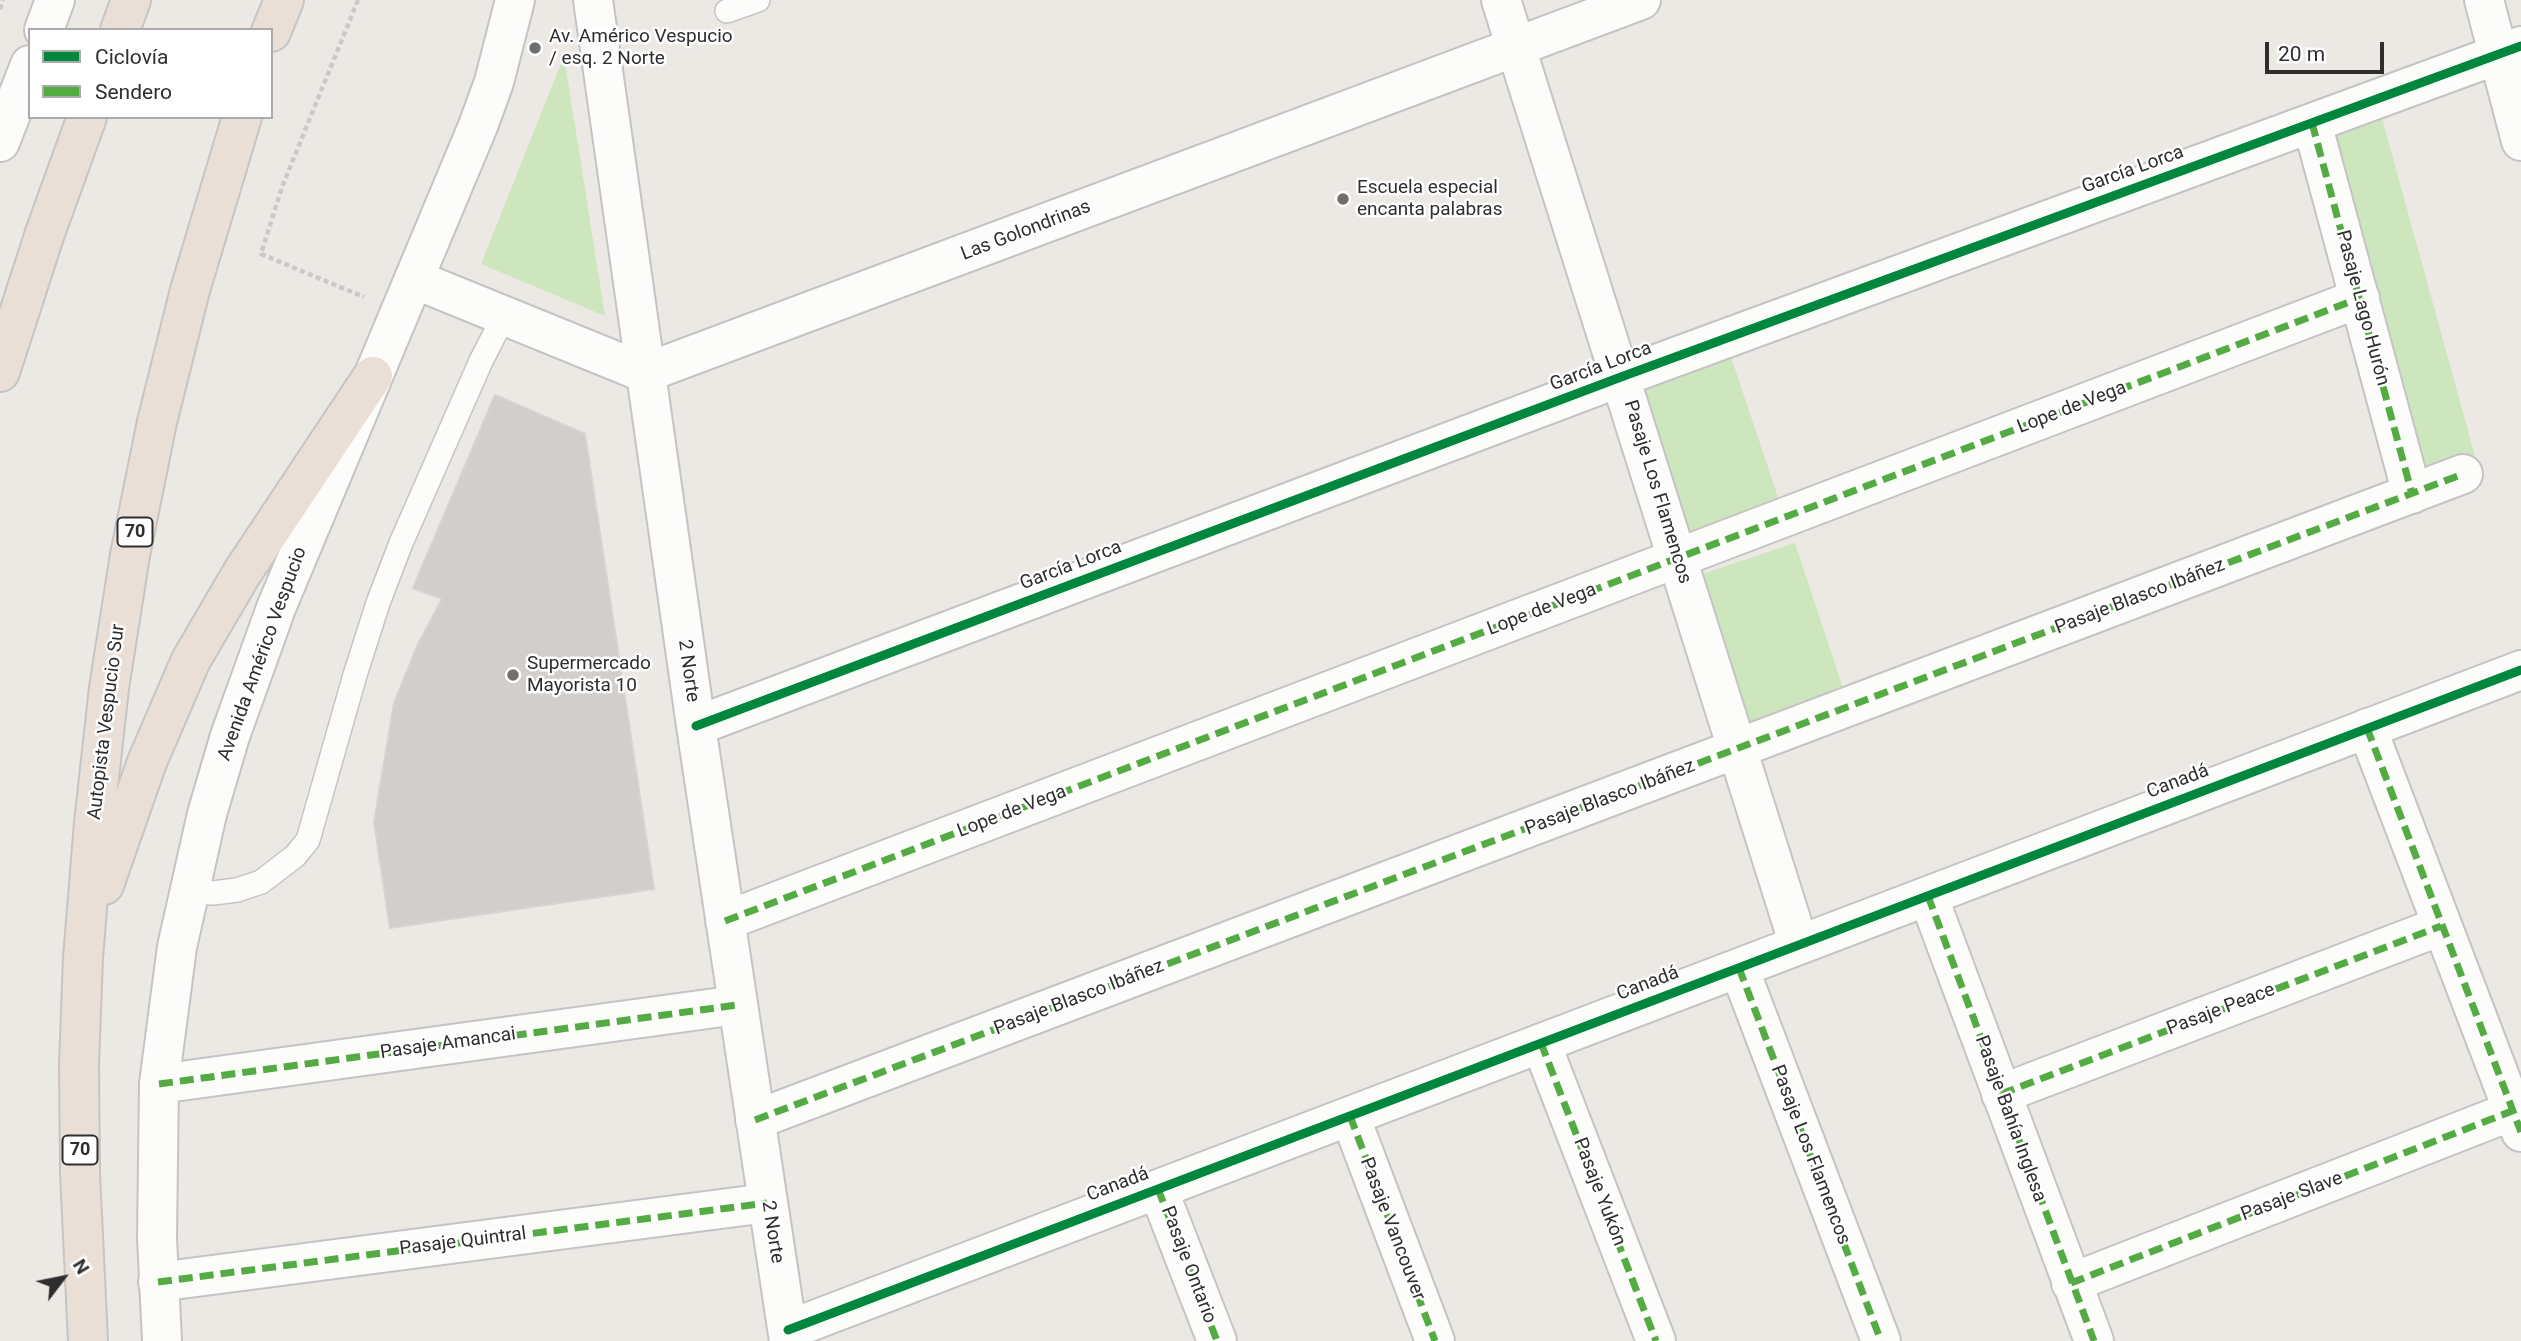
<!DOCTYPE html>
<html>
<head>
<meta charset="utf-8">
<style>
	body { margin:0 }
	#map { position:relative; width:2521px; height:1341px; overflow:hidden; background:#ece8e4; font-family:Roboto,sans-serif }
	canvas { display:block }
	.legend { position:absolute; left:28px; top:28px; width:245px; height:91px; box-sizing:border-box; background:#fff; border:2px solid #ababab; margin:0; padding:9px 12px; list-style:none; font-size:21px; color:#2e2e2e }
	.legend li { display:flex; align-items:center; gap:14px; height:35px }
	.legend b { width:35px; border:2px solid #ababab }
	.north { position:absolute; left:28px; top:1243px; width:70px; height:70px; -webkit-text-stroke:5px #fff; paint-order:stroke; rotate:58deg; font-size:19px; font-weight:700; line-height:28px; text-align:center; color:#2e2e2e }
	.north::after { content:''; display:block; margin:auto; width:24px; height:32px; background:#2e2e2e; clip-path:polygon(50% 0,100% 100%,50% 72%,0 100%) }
	.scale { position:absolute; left:2265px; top:42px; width:119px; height:32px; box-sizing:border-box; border:4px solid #2e2e2e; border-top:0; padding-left:9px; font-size:21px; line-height:24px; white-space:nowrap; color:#2e2e2e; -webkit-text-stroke:5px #fff; paint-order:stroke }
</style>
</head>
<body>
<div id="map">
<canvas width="2521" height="1341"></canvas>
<ul class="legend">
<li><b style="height:9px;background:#00873e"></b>Ciclovía</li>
<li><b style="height:9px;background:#54ab44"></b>Sendero</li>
</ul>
<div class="north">N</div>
<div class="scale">20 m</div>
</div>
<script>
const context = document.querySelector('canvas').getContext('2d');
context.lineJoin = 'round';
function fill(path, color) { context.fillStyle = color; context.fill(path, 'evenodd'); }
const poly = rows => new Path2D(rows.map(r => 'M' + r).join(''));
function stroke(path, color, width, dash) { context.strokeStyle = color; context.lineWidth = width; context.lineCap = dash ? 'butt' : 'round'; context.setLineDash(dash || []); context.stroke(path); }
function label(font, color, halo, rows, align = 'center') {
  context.font = font + ' Roboto,sans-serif'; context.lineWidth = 5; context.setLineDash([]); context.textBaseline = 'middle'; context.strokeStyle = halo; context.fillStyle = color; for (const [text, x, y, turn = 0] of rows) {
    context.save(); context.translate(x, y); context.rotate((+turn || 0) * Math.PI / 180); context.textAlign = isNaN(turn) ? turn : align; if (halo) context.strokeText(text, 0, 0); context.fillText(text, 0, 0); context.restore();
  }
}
const green = poly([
	[564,56,605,316,481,264],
	[2382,118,2476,460,2417,476,2322,134],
	[1730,354,1782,509,1682,542,1631,387],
	[1795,543,1846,697,1747,731,1696,576]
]);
const building = poly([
	[495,395,585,434,654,889,390,928,374,822,394,703,417,646,442,599,413,588,495,395]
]);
const path = poly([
	[358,0,282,187,261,254,364,297],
	[0,9,3,0]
]);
const lane = poly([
	[727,11,758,0],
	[188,892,213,893,237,890,261,882,295,856,308,840,355,675,378,603,401,543,481,361,504,316]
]);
const street = poly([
	[593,0,696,726,789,1341],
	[1501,0,1799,945],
	[2484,0,2521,141],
	[2312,123,2412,494],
	[414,279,645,373,1641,0],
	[696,726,1621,377,2521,46],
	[2367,728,2521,1132],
	[1928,896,2094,1341],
	[725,921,2360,298],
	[1739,968,1881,1341],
	[1541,1043,1656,1341],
	[159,1084,737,1005],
	[2001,1094,2441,926],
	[1350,1116,1435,1341],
	[755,1120,2463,474],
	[1158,1189,1217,1341],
	[158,1282,767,1203],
	[2071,1283,2512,1111],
	[788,1330,2521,670]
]);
const secondary = poly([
	[44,30,55,0],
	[0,142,30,65],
	[162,1341,157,1238,159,1084,177,947,207,814,230,736,276,608,478,126,494,82,515,0]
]);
const highway = poly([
	[120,30,131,0],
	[271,32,284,0],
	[0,372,45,233,87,117],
	[104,885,147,762,191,660,242,573,373,376],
	[88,1341,80,1173,79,1065,83,958,94,823,109,688,130,555,157,422,190,290,242,117]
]);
const quiet = poly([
	[2312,123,2412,494],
	[2367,728,2521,1132],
	[1928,896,2094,1341],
	[725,921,2360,298],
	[1739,968,1881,1341],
	[1541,1043,1656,1341],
	[159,1084,737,1005],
	[2001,1094,2441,926],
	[1350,1116,1435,1341],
	[755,1120,2463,474],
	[1158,1189,1217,1341],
	[158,1282,767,1203],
	[2071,1283,2512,1111]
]);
const cycleway = poly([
	[696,726,1621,377,2521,46],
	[788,1330,2521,670]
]);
const markers = [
	[535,48,7,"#706f6e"],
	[1343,199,7,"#706f6e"],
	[513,675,7,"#706f6e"]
];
const shields = [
	[135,532,35],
	[80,1150,35]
];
const shieldNames = [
	["70",135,532],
	["70",80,1150]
];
const poiNames = [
	["Av. Américo Vespucio",549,37],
	["/ esq. 2 Norte",549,59],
	["Escuela especial",1357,188],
	["encanta palabras",1357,210],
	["Supermercado",527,664],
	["Mayorista 10",527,686]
];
const streetNames = [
	["García Lorca",2133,170,-20],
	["Las Golondrinas",1026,231,-21],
	["Pasaje Lago Hurón",2362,308,75],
	["García Lorca",1601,367,-21],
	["Lope de Vega",2072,408,-21],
	["Pasaje Los Flamencos",1657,492,73],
	["García Lorca",1071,566,-21],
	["Pasaje Blasco Ibáñez",2140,597,-21],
	["Lope de Vega",1542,610,-21],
	["Avenida Américo Vespucio",263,654,-70],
	["2 Norte",688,671,82],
	["Autopista Vespucio Sur",107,722,-83],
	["Canadá",2178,782,-21],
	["Pasaje Blasco Ibáñez",1610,798,-21],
	["Lope de Vega",1012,812,-21],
	["Canadá",1648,984,-21],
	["Pasaje Blasco Ibáñez",1079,998,-21],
	["Pasaje Peace",2221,1010,-21],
	["Pasaje Amancai",448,1044,-8],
	["Pasaje Bahía Inglesa",2010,1119,70],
	["Pasaje Los Flamencos",1810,1155,69],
	["Canadá",1118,1185,-21],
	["Pasaje Yukón",1599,1192,69],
	["Pasaje Slave",2292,1197,-21],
	["Pasaje Vancouver",1392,1229,69],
	["2 Norte",772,1232,81],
	["Pasaje Quintral",463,1242,-7],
	["Pasaje Ontario",1188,1265,69]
];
fill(green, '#cee6be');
fill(building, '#d1cecb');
stroke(building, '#d7d4d0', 2);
stroke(lane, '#c5c4c5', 26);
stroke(street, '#c5c4c5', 42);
stroke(secondary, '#c5c4c5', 42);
stroke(highway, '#c6c5c4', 42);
stroke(path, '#c9c9c8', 4.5, [5, 3.5]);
stroke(lane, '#fcfcfb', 23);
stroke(street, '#fcfcfb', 38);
stroke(secondary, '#fcfcfb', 38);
stroke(highway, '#eadfd6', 38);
stroke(quiet, '#54ab44', 7, [14, 7]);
stroke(cycleway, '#00873e', 9);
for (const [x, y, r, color] of markers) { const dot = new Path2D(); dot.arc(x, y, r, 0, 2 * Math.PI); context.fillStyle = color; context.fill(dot); stroke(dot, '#fff', 2.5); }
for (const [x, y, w] of shields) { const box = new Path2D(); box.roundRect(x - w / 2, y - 14.5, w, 29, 5); context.fillStyle = '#fff'; context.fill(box); stroke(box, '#2e2e2e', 2); }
label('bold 18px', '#2e2e2e', null, shieldNames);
label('19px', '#2e2e2e', '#fff', poiNames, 'left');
label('19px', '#2e2e2e', '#fff', streetNames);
</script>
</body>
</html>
